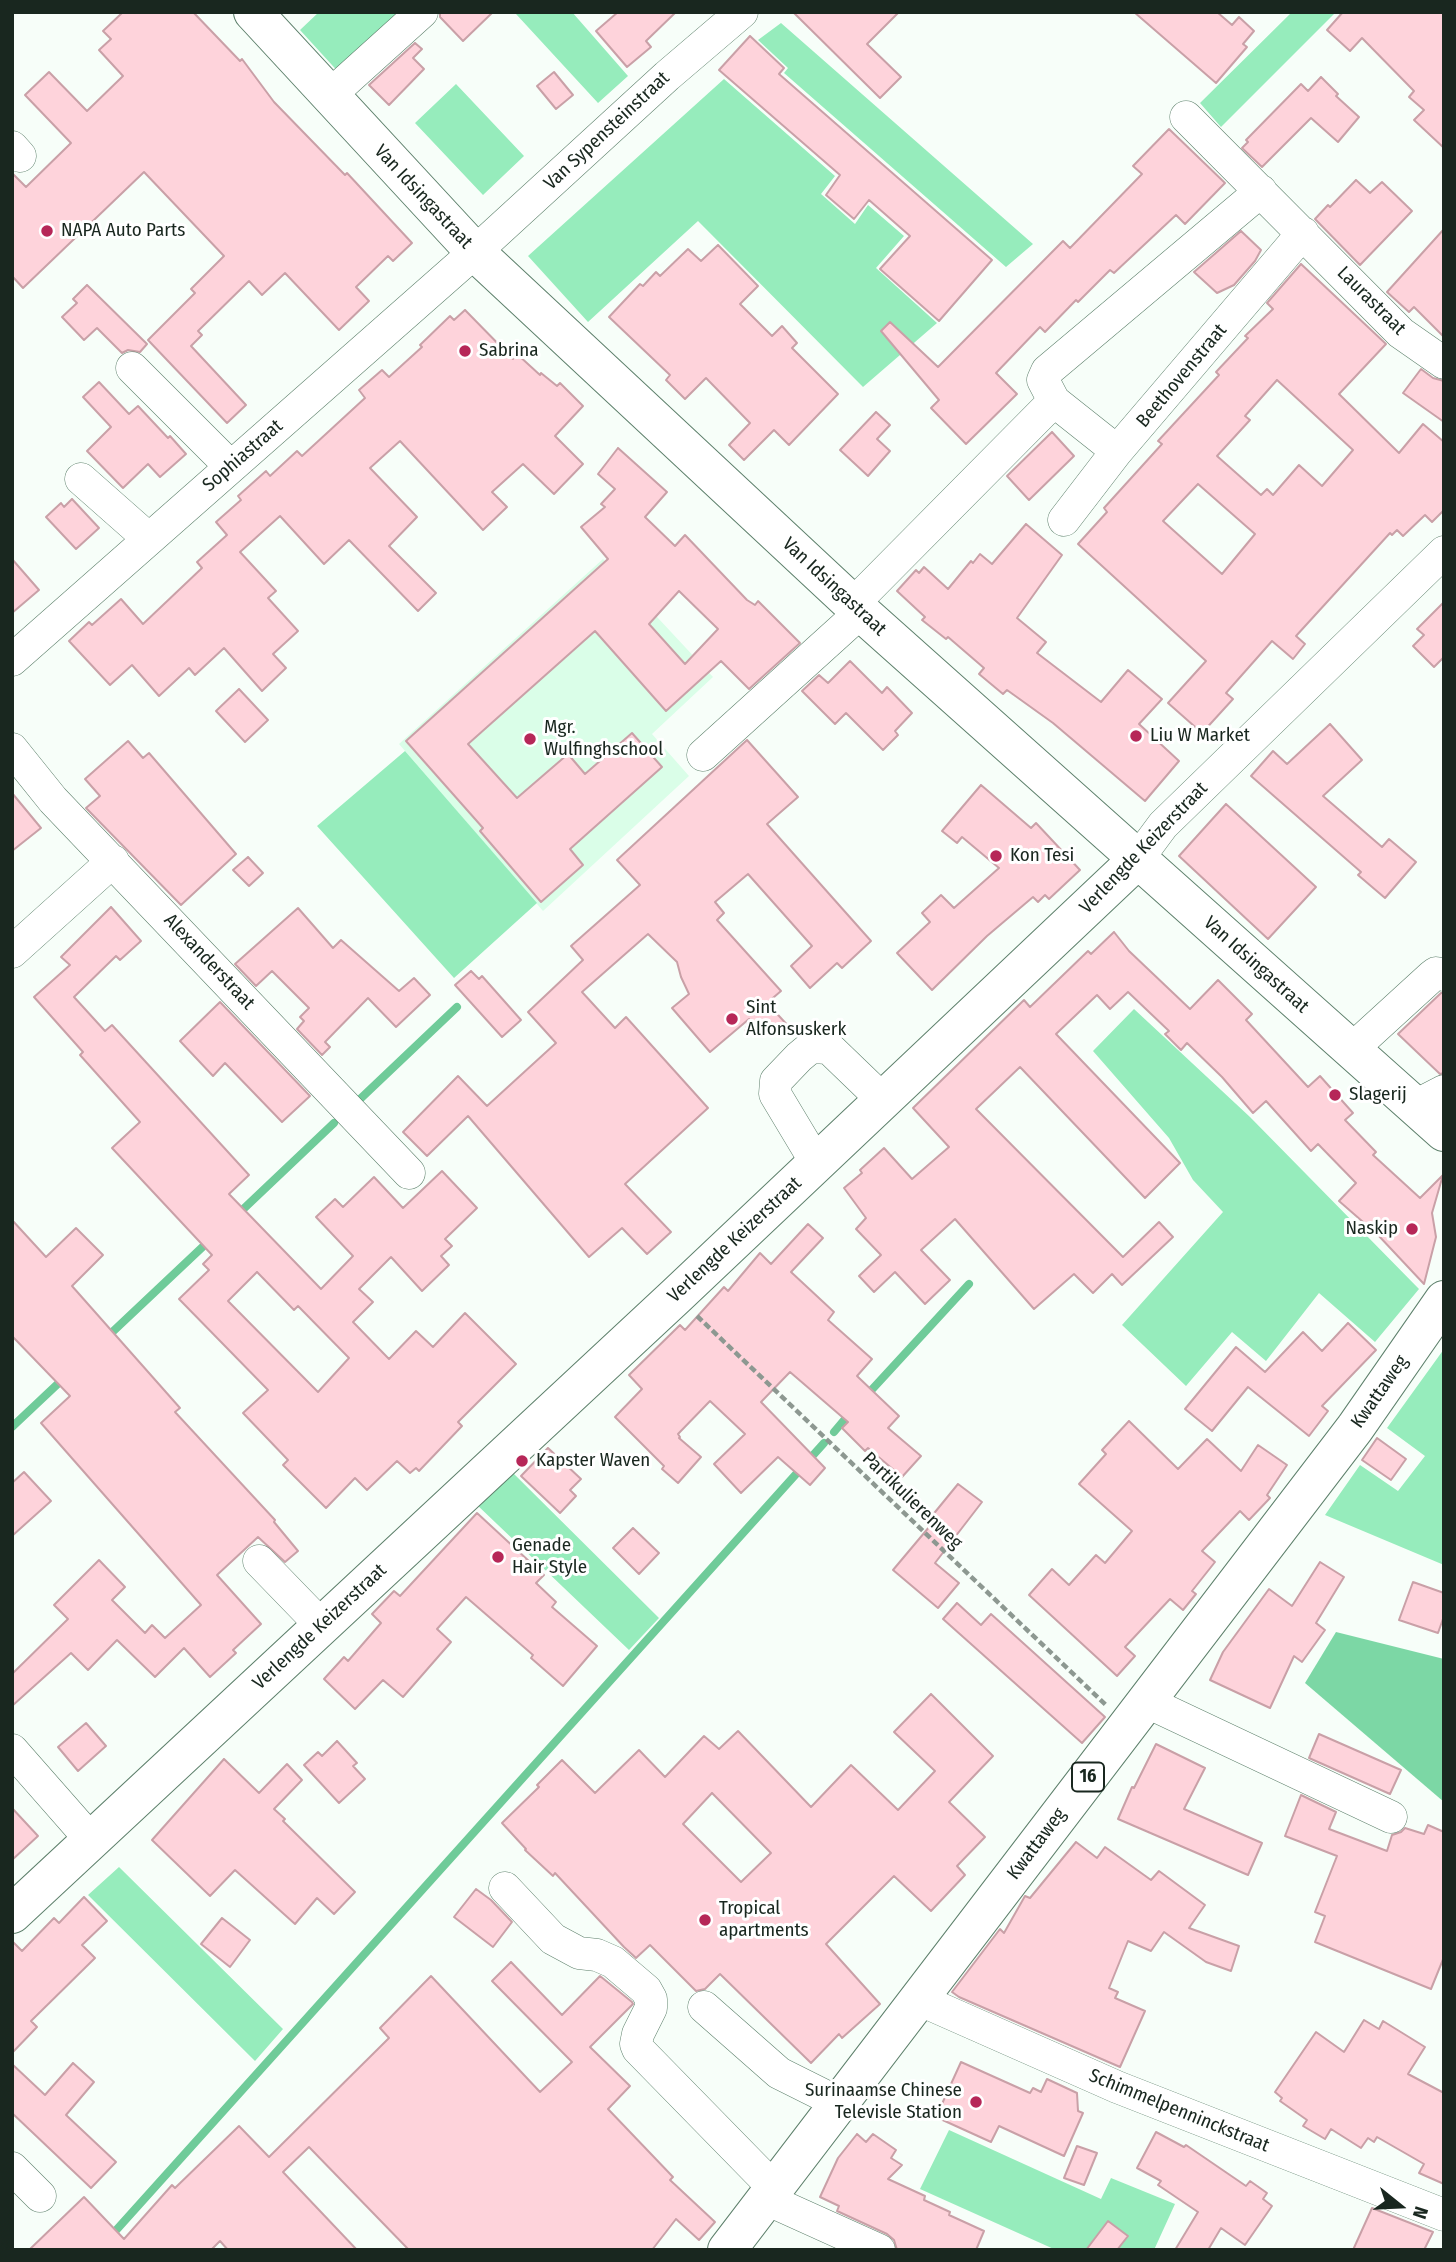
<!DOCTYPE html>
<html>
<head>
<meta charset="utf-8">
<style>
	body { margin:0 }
	#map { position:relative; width:1456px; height:2262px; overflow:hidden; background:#f7fef9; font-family:"Fira Sans Condensed",sans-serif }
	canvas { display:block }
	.frame { position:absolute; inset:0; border:14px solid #19271f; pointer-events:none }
	.north { position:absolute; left:1365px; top:2171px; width:70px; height:70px; -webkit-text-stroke:5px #fff; paint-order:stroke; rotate:108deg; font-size:19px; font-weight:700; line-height:28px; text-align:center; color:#19271f }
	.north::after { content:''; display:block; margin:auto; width:24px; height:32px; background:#19271f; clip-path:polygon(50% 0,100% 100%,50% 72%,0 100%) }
</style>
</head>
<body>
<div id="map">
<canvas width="1456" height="2262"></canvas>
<div class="frame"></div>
<div class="north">N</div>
</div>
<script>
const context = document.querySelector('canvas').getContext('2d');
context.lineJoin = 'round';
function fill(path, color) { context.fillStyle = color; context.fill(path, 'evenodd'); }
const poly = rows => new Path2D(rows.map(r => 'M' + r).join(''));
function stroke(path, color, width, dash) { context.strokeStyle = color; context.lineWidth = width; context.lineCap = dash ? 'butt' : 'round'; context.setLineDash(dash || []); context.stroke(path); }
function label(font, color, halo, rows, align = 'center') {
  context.font = font + ' "Fira Sans Condensed",sans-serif'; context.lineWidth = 6; context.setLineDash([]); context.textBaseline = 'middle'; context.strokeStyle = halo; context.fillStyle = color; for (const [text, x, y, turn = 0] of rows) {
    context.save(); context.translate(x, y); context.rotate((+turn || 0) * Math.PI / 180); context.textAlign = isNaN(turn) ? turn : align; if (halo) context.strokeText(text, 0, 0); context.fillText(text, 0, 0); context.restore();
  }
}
const built = poly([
	[603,559,713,677,652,734,689,776,543,911,399,744]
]);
const green = poly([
	[319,12,410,12,342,76,300,30],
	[518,12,572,12,628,76,598,103,516,14],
	[1292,12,1336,12,1221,127,1200,103],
	[781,23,1033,244,1006,267,784,73,788,68,758,40],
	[724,79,835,176,821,194,855,224,868,205,904,236,876,268,937,323,863,387,698,221,588,322,528,256],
	[456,84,524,156,483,195,415,123],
	[405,751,537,903,454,978,317,826],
	[1134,1009,1250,1117,1419,1289,1375,1342,1319,1293,1266,1361,1232,1332,1186,1386,1122,1325,1223,1212,1193,1180,1169,1138,1093,1051],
	[1444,1349,1444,1565,1325,1515,1360,1465,1398,1491,1425,1456,1387,1428],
	[511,1471,659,1618,629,1650,475,1503],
	[119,1867,283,2029,255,2061,88,1895],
	[949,2130,1101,2199,1111,2178,1175,2204,1154,2250,1056,2250,920,2189]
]);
const forest = poly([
	[1336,1632,1444,1659,1444,1802,1305,1683]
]);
const stream = poly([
	[358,1101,457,1007],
	[236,1216,334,1123],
	[106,1338,211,1239],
	[866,1396,969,1284],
	[12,1427,64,1378],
	[834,1432,850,1413],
	[110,2237,824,1443]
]);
const building = poly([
	[123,12,193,12,240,61,242,59,274,102,345,175,347,173,412,243,393,261,388,256,356,287,369,301,339,330,285,273,262,295,249,281,198,331,202,335,191,346,246,405,227,423,148,340,195,293,191,289,224,256,144,172,23,288,12,276,12,173,26,187,71,143,25,95,49,72,87,111,123,76,99,50,111,39,103,31,123,12],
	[440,12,493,12,463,41,440,17,440,12],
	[618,12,676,12,646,41,651,47,627,67,596,31,618,12],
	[793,12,899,12,867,44,901,77,880,98,793,12],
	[1134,12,1217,12,1232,25,1239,17,1254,31,1243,44,1247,47,1216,83,1134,12],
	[1343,12,1444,12,1444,148,1414,120,1424,110,1409,97,1414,91,1362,38,1350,51,1327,30,1343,12],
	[750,36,784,68,779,74,992,260,939,321,880,269,910,236,869,200,854,219,826,195,840,175,719,70,750,36],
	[415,43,422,49,413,58,424,69,389,105,369,85,415,43],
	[554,72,573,95,556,109,537,86,554,72],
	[1321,77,1338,94,1336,96,1359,117,1338,142,1311,118,1262,167,1242,148,1248,142,1246,140,1301,84,1308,91,1321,77],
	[1169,129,1225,183,1185,224,1176,215,1114,273,1110,270,1078,302,1076,300,1045,332,1040,327,996,373,1017,394,966,444,931,408,939,400,881,331,890,322,938,367,1063,241,1070,248,1142,174,1133,166,1169,129],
	[1356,180,1370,193,1382,182,1412,211,1360,265,1315,219,1328,205,1330,207,1356,180],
	[1444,229,1444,337,1414,307,1409,312,1387,292,1444,229],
	[1241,231,1261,250,1255,261,1234,285,1217,293,1194,272,1241,231],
	[718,245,758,286,740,304,772,336,782,326,797,343,792,348,838,394,789,445,774,430,744,460,729,445,750,423,706,378,685,399,666,380,670,375,609,317,640,284,643,286,656,272,660,276,688,249,701,261,718,245],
	[1301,264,1386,344,1339,394,1399,453,1423,424,1444,442,1444,510,1432,522,1425,515,1403,536,1397,530,1392,535,1390,533,1296,636,1305,644,1293,659,1272,641,1226,693,1233,699,1202,733,1168,703,1206,661,1078,544,1107,512,1104,508,1162,444,1158,441,1219,375,1216,372,1248,338,1245,336,1273,309,1267,303,1301,264],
	[1277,380,1353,450,1322,486,1299,465,1273,495,1267,489,1261,495,1217,456,1250,420,1245,416,1277,380],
	[1198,484,1255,534,1222,574,1163,521,1198,484],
	[87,285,147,344,140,352,128,350,122,353,97,328,84,340,62,317,77,303,73,299,87,285],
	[465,310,513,359,517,354,540,375,541,373,557,386,560,383,583,406,555,436,583,464,554,494,523,464,492,492,507,507,483,530,400,441,370,468,417,517,389,546,436,593,418,611,349,540,324,564,280,516,240,552,276,591,268,598,298,631,273,654,286,668,262,691,224,648,195,675,189,668,159,696,132,665,110,685,69,641,89,622,92,625,121,599,143,624,202,568,197,562,227,535,216,522,241,500,238,496,266,471,270,476,297,451,302,456,365,398,359,390,382,370,389,377,422,347,420,345,450,316,454,320,465,310],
	[1421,369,1433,378,1444,381,1444,422,1403,393,1421,369],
	[99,382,129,414,138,406,168,438,170,436,186,454,160,477,148,464,123,488,87,451,111,427,83,397,99,382],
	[876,412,890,425,877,439,890,451,868,476,840,450,876,412],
	[1052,432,1074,456,1029,500,1007,476,1052,432],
	[618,448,667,492,645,517,675,546,685,535,747,600,755,605,758,601,800,643,749,689,721,661,666,711,595,631,468,744,517,798,568,754,585,774,632,733,662,767,570,849,583,865,541,902,480,831,483,828,406,741,608,559,581,527,605,507,601,504,615,489,598,474,618,448],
	[679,591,718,629,685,664,649,624,679,591],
	[72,499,99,528,76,549,46,517,61,503,64,507,72,499],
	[1026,524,1062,555,1017,618,1046,642,1037,653,1101,702,1128,670,1162,699,1139,724,1179,761,1145,801,1053,723,1007,690,1003,694,979,674,984,668,948,637,946,639,922,620,925,617,897,591,916,570,919,573,924,567,948,589,971,561,973,563,980,554,992,564,1026,524],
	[12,559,39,590,12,613,12,559],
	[1444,602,1444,657,1434,667,1413,646,1424,635,1417,629,1444,602],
	[850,661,882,693,887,687,912,713,895,731,898,735,883,750,846,713,835,724,802,691,819,675,828,683,850,661],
	[239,689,268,720,245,742,216,711,239,689],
	[1330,724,1362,760,1323,796,1382,847,1389,839,1416,862,1385,898,1358,875,1361,872,1251,776,1273,751,1287,764,1330,724],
	[747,740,798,797,767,824,871,941,842,968,837,963,810,988,791,966,812,946,748,874,715,902,724,913,717,920,781,991,767,1003,792,1030,745,1032,749,1019,710,1052,672,1008,689,994,681,977,677,962,648,934,582,992,615,1028,626,1017,708,1108,625,1184,671,1232,647,1254,622,1228,589,1257,468,1116,427,1156,403,1132,458,1076,487,1106,556,1043,528,1012,583,960,571,946,640,885,617,860,747,740],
	[128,741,143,758,149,753,236,854,181,905,86,808,100,796,85,779,128,741],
	[981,785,1031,828,1036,823,1080,870,1049,899,1045,895,1038,902,1033,897,987,936,932,990,897,953,930,922,922,913,941,895,954,908,999,868,962,837,957,843,942,831,981,785],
	[12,793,41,828,12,851,12,793],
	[1226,804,1316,887,1268,939,1179,856,1226,804],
	[248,857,263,873,249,886,233,870,248,857],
	[111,907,141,941,120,960,116,956,74,997,105,1031,112,1025,249,1175,229,1194,321,1289,353,1256,316,1217,335,1199,343,1207,374,1177,403,1208,442,1171,477,1208,445,1239,452,1246,441,1256,449,1265,422,1291,391,1257,359,1289,373,1302,353,1322,389,1359,416,1331,433,1347,465,1313,516,1364,458,1422,462,1426,419,1471,416,1468,410,1473,397,1461,367,1490,355,1478,326,1508,283,1465,288,1460,243,1413,268,1390,179,1299,209,1270,203,1264,212,1255,112,1148,140,1122,80,1055,83,1052,34,997,70,965,61,957,111,907],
	[257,1272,294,1310,298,1306,349,1358,318,1392,228,1301,257,1272],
	[298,908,333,948,341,940,399,991,414,978,430,995,396,1027,368,998,325,1042,330,1047,322,1055,297,1029,304,1021,300,1017,309,1008,272,971,256,986,235,964,298,908],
	[1114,932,1129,951,1190,1009,1218,980,1252,1014,1246,1020,1308,1087,1320,1076,1353,1113,1345,1120,1376,1152,1373,1155,1420,1198,1443,1175,1432,1213,1436,1237,1424,1284,1378,1235,1339,1201,1356,1183,1318,1144,1311,1151,1266,1101,1253,1113,1222,1077,1187,1043,1181,1050,1165,1034,1169,1031,1128,992,1110,1009,1097,995,1056,1034,1180,1163,1145,1198,1020,1067,976,1109,1123,1257,1159,1222,1173,1237,1122,1285,1112,1274,1093,1293,1074,1274,1034,1309,955,1219,921,1250,950,1280,925,1304,895,1272,874,1292,859,1276,881,1255,856,1229,866,1218,844,1188,862,1173,860,1170,884,1148,912,1179,949,1147,913,1108,1024,1000,1030,1007,1088,951,1091,954,1114,932],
	[471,971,479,979,482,976,521,1020,502,1037,455,985,471,971],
	[1441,993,1444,993,1444,1073,1440,1074,1398,1034,1441,993],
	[220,1002,310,1096,282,1122,225,1063,213,1076,180,1041,220,1002],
	[12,1220,46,1257,76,1228,103,1255,72,1286,180,1408,175,1412,275,1520,274,1522,298,1551,285,1562,258,1537,217,1575,261,1624,233,1650,236,1653,210,1677,184,1648,155,1677,117,1640,88,1670,71,1653,12,1706,12,1674,68,1619,54,1605,99,1560,125,1587,112,1600,145,1633,152,1625,165,1638,201,1605,41,1423,70,1396,12,1336,12,1220],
	[808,1224,823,1238,791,1272,834,1312,828,1320,872,1359,857,1376,899,1416,888,1428,921,1456,902,1477,868,1448,865,1451,842,1428,848,1422,790,1372,761,1402,825,1468,810,1485,778,1457,741,1493,714,1464,745,1434,710,1401,678,1434,680,1437,679,1438,701,1457,678,1483,662,1469,664,1466,615,1417,642,1389,629,1375,680,1325,685,1330,724,1287,728,1291,760,1253,771,1264,808,1224],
	[1348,1323,1376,1350,1322,1406,1328,1411,1309,1436,1248,1387,1212,1431,1185,1409,1236,1347,1265,1372,1303,1332,1322,1351,1348,1323],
	[1129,1421,1178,1469,1207,1439,1241,1471,1258,1445,1287,1465,1267,1495,1270,1498,1249,1520,1240,1511,1202,1551,1215,1562,1192,1591,1196,1594,1183,1610,1170,1599,1125,1647,1135,1656,1117,1676,1029,1595,1052,1569,1069,1585,1096,1555,1105,1563,1132,1531,1079,1484,1106,1454,1102,1450,1129,1421],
	[1377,1438,1406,1459,1391,1480,1362,1460,1377,1438],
	[548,1448,581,1479,570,1490,576,1496,560,1513,521,1476,548,1448],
	[24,1472,51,1501,12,1536,12,1483,24,1472],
	[958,1484,982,1502,935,1563,959,1583,938,1608,893,1570,935,1520,931,1517,958,1484],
	[477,1513,544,1575,536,1583,556,1602,552,1607,597,1646,563,1686,531,1658,533,1655,466,1597,437,1629,451,1642,403,1697,383,1680,355,1709,324,1679,344,1657,348,1661,381,1623,372,1614,394,1591,400,1596,477,1513],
	[633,1528,659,1553,639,1574,613,1548,633,1528],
	[1320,1562,1344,1577,1316,1623,1325,1630,1302,1662,1294,1656,1270,1708,1210,1680,1223,1652,1269,1589,1292,1606,1320,1562],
	[1413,1582,1444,1593,1444,1616,1438,1633,1399,1620,1413,1582],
	[957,1603,981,1625,991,1614,1105,1717,1082,1743,943,1619,957,1603],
	[931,1694,993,1756,949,1802,985,1837,957,1866,965,1875,931,1911,894,1876,826,1944,880,2004,842,2038,839,2034,811,2063,720,1974,705,1989,696,1991,650,1945,636,1958,624,1947,555,1873,553,1876,525,1850,526,1849,502,1823,539,1787,537,1785,562,1760,595,1793,639,1750,665,1777,704,1736,719,1749,738,1731,811,1807,851,1765,898,1810,935,1771,894,1732,931,1694],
	[712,1793,771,1853,741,1882,683,1824,712,1793],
	[86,1723,106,1746,78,1771,58,1747,86,1723],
	[1319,1734,1401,1770,1390,1794,1309,1758,1319,1734],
	[337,1741,357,1763,353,1766,365,1779,339,1803,304,1765,318,1752,322,1756,337,1741],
	[1156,1744,1205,1768,1184,1809,1262,1843,1248,1875,1118,1819,1132,1787,1134,1788,1156,1744],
	[224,1759,259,1793,287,1764,302,1780,274,1809,285,1819,283,1821,355,1892,334,1914,317,1898,295,1924,235,1870,210,1896,152,1840,224,1759],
	[1301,1795,1336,1812,1329,1829,1387,1851,1392,1835,1401,1832,1405,1828,1424,1834,1428,1825,1444,1832,1444,1957,1431,1989,1315,1942,1325,1916,1315,1912,1337,1856,1285,1836,1301,1795],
	[12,1808,38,1836,12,1860,12,1808],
	[1076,1842,1097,1858,1105,1847,1151,1880,1159,1871,1205,1905,1189,1928,1239,1946,1231,1971,1206,1962,1164,1932,1151,1951,1128,1941,1109,1988,1118,1992,1115,1998,1145,2011,1120,2067,959,1997,952,1992,1000,1929,1004,1933,1025,1896,1030,1898,1076,1842],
	[476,1889,491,1900,512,1922,493,1947,454,1917,476,1889],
	[84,1897,107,1921,82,1945,95,1958,31,2021,37,2027,12,2053,12,1941,22,1951,54,1918,59,1923,84,1897],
	[222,1918,250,1940,230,1967,201,1944,222,1918],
	[511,1962,562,2015,600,1976,632,2002,633,2004,590,2047,630,2086,608,2109,673,2177,670,2180,715,2222,699,2240,676,2219,652,2250,409,2250,309,2147,283,2172,357,2250,228,2250,220,2241,211,2250,29,2250,84,2197,124,2239,172,2185,175,2188,239,2126,269,2157,389,2038,380,2028,431,1976,540,2092,572,2062,492,1981,511,1962],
	[1364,2020,1379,2029,1383,2021,1425,2047,1408,2074,1444,2093,1444,2184,1419,2173,1424,2164,1377,2137,1374,2142,1368,2138,1361,2148,1331,2129,1325,2139,1303,2126,1307,2120,1280,2101,1282,2098,1275,2092,1316,2032,1344,2052,1364,2020],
	[961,2062,1030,2093,1033,2088,1041,2092,1047,2079,1077,2093,1078,2111,1083,2113,1064,2156,999,2126,991,2142,936,2117,961,2062],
	[73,2063,94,2082,66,2115,116,2162,91,2188,12,2113,12,2064,45,2095,73,2063],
	[1156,2132,1184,2147,1186,2145,1246,2186,1250,2181,1267,2193,1263,2199,1272,2206,1245,2245,1221,2228,1208,2250,1175,2250,1198,2212,1158,2185,1161,2181,1137,2168,1156,2132],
	[857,2134,866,2142,873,2134,896,2150,891,2158,902,2165,888,2179,925,2196,924,2200,950,2212,949,2215,984,2231,976,2250,897,2250,894,2240,887,2234,837,2211,839,2206,820,2197,838,2158,857,2134],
	[1077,2146,1097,2153,1084,2185,1064,2178,1077,2146],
	[1372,2208,1433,2232,1424,2250,1353,2250,1372,2208],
	[1108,2221,1128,2236,1117,2250,1086,2250,1108,2221]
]);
const path = poly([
	[697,1316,1107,1706]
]);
const minor = poly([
	[329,96,422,12],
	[1186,117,1401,333,1444,363],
	[12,147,20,156],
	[132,368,231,467],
	[1117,451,1054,401,1043,380,1047,371,1261,191],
	[81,479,149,539],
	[1064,520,1117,451,1303,233],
	[852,605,1054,401],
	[12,660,475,252,667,76,742,12],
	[12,749,53,800,409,1173],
	[703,755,861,612],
	[1137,860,1163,825,1444,552],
	[12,952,113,861],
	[1351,1050,1432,976,1436,973,1444,975],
	[1415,1106,1444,1091],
	[817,1164,775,1094,776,1081,799,1057,811,1047,829,1048,883,1100],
	[259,1561,321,1625],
	[1145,1701,1391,1817],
	[12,1750,92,1841],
	[505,1888,553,1939,579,1953,597,1955,613,1962,646,1990,651,1999,651,2008,638,2034,636,2044,638,2049,774,2188],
	[918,1999,1117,2087,1444,2215],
	[704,2007,779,2073,839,2103],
	[12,2168,40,2196],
	[766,2199,879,2250]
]);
const major = poly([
	[253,12,475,252,861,612,1444,1132],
	[12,1914,676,1296,1137,860],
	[727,2250,1355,1428,1444,1300]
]);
const markers = [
	[47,231,7,"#b62758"],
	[465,351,7,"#b62758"],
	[1136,736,7,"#b62758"],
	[530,739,7,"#b62758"],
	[996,856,7,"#b62758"],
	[732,1019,7,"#b62758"],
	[1335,1095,7,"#b62758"],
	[1412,1229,7,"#b62758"],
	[522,1461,7,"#b62758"],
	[498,1557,7,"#b62758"],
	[705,1920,7,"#b62758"],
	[976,2102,7,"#b62758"]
];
const shields = [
	[1088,1777,32]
];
const shieldNames = [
	["16",1088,1777]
];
const streetNames = [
	["Van Sypensteinstraat",607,131,-43],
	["Van Idsingastraat",423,197,47],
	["Laurastraat",1371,301,45],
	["Beethovenstraat",1182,376,-50],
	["Sophiastraat",243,456,-41],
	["Van Idsingastraat",834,587,43],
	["Verlengde Keizerstraat",1144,848,-46],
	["Alexanderstraat",209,962,47],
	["Van Idsingastraat",1256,965,42],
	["Verlengde Keizerstraat",735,1240,-43],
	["Kwattaweg",1380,1392,-55],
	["Partikulierenweg",912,1501,44],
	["Verlengde Keizerstraat",320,1627,-43],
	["Kwattaweg",1037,1844,-53],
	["Schimmelpenninckstraat",1179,2111,22]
];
const poiNames = [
	["NAPA Auto Parts",61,231],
	["Sabrina",479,351],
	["Mgr.",544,728],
	["Wulfinghschool",544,750],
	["Liu W Market",1150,736],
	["Kon Tesi",1010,856],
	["Sint",746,1008],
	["Alfonsuskerk",746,1030],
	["Slagerij",1349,1095],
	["Naskip",1398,1229,"right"],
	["Kapster Waven",536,1461],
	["Genade",512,1546],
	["Hair Style",512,1568],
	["Tropical",719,1909],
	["apartments",719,1931],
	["Surinaamse Chinese",962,2091,"right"],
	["Televisle Station",962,2113,"right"]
];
fill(built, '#dafee8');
fill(green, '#96ecbc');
fill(forest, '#7cd7a5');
stroke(stream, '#6fcb99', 8);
fill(building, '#fed3db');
stroke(building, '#c9a0a7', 2);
stroke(minor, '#5e806c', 33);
stroke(major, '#5e806c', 40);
stroke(path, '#8d9891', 4.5, [7, 3.5]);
stroke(minor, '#fff', 32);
stroke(major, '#fff', 38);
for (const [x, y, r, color] of markers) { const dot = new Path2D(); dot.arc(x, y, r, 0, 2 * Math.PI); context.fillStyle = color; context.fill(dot); stroke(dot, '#fff', 2.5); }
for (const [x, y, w] of shields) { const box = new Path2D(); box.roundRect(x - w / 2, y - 14.5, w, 29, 5); context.fillStyle = '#fff'; context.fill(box); stroke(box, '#19271f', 2); }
label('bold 18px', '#19271f', null, shieldNames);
label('19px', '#19271f', '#fff', streetNames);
label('19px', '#19271f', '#fff', poiNames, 'left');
</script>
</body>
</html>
